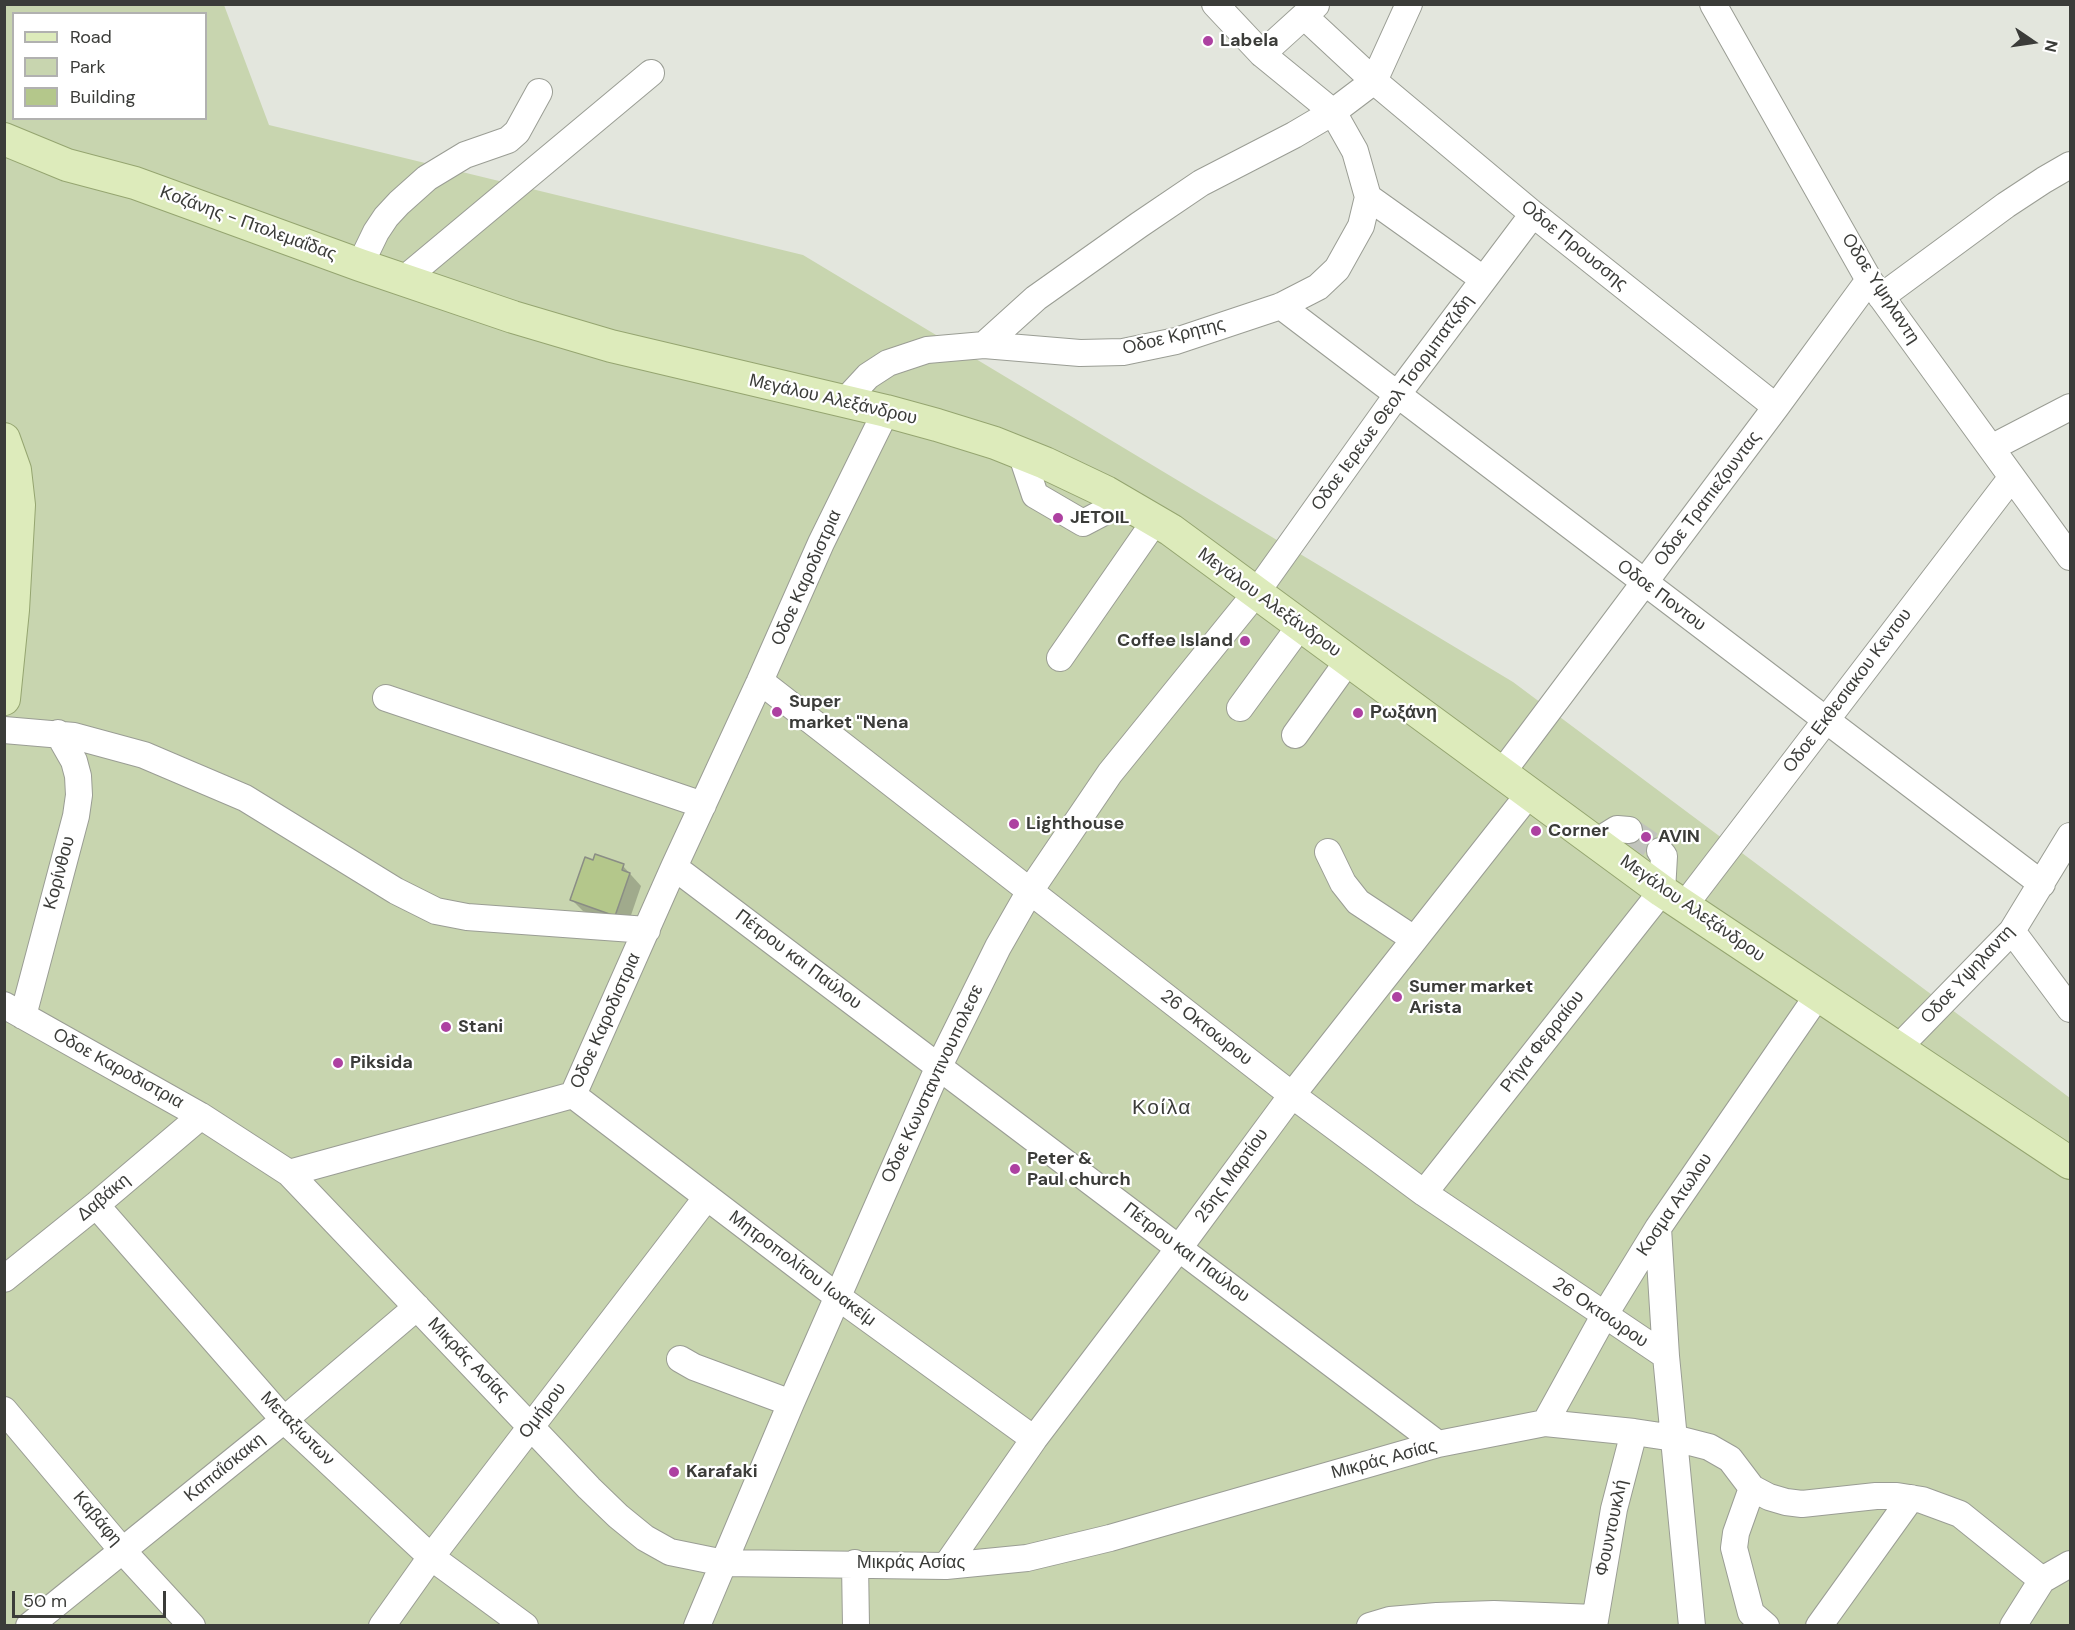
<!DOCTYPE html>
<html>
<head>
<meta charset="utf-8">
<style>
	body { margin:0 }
	#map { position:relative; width:2075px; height:1630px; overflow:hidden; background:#e3e6dd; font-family:"DM Sans",sans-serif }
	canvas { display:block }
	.frame { position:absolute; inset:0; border:6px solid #3b3c39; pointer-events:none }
	.legend { position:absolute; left:12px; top:12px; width:195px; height:108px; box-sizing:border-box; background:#fff; border:2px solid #b1b1b0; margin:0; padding:8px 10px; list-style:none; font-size:18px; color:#3b3c39 }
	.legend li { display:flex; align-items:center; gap:12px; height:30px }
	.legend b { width:30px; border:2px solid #b1b1b0 }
	.north { position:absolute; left:2003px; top:12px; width:60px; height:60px; -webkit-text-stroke:4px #fff; paint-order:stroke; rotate:103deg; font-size:16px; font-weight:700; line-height:24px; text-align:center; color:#3b3c39 }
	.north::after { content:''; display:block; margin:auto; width:21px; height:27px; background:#3b3c39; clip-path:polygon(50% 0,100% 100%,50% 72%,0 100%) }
	.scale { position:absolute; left:12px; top:1591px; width:154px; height:27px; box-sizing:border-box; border:3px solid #3b3c39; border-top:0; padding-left:8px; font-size:18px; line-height:21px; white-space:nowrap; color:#3b3c39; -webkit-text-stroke:4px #fff; paint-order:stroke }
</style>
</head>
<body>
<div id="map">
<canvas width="2075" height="1630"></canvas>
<div class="frame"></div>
<ul class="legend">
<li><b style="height:8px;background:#ddebbb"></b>Road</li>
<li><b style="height:16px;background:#c8d5af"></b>Park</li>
<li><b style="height:16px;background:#b4c78b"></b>Building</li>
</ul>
<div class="north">N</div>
<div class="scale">50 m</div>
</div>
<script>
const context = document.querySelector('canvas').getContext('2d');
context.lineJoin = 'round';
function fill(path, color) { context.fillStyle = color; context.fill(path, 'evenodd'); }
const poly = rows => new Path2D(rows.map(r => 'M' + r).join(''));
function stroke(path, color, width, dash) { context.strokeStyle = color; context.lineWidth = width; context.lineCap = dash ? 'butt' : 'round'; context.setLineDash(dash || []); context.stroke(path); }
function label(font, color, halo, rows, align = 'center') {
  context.font = font + ' "DM Sans",sans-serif'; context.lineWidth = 4.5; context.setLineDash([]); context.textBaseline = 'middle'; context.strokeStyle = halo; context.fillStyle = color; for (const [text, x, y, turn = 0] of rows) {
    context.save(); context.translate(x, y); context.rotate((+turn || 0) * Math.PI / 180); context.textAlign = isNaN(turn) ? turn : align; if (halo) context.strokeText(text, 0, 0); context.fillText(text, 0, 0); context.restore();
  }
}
const green = poly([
	[5,5,224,5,269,125,803,255,1513,682,2070,1098,2070,1625,5,1626],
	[14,14,206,14,206,118,14,118]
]);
const shadow = poly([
	[623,866,641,886,627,927,583,911,572,900]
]);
const building = poly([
	[595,854,624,864,622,870,630,873,615,916,570,900,585,857,593,860,595,854]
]);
const minorTunnel = poly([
	[1629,830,1660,851]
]);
const minor = poly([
	[1713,4,1869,280,2070,557],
	[1304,16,1374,81,1533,214,1776,407],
	[1262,54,1316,5],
	[1368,197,1483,279],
	[360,265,376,232,386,217,399,203,427,178,465,155,508,140,517,132,539,92],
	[403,280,651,73],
	[1881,297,2006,205,2044,180,2070,165],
	[1281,306,2042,884],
	[984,345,1036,298,1139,225,1201,183,1294,135,1333,112,1374,81,1409,4],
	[844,402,868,376,888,363,927,350,984,345,1080,353,1123,352,1176,341,1281,306,1318,287,1337,269,1361,226,1368,197,1355,151,1333,112,1262,54,1215,4],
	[1991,448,2070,407],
	[1021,453,1035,495,1083,523,1123,502],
	[1060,658,1155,521],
	[760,681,1292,1095,1424,1193,1666,1356],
	[386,698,703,805],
	[1240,708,1300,626],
	[4,730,74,736,144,755,245,798,396,891,436,911,467,917,647,930],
	[1295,735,1348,661],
	[1501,774,1776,407,1869,280],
	[1596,842,1617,829,1629,830],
	[1328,852,1343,883,1358,902,1414,939],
	[674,867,1438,1444],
	[1684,906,2012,477],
	[2012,931,2070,1009],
	[4,1005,201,1116,289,1173,589,1488,618,1516,645,1538,670,1552,724,1563,946,1566,1027,1558,1110,1538,1438,1444,1545,1423,1634,1432,1674,1438,1709,1447,1730,1459,1752,1488,1769,1497,1786,1502,1802,1504,1876,1496,1897,1496,1922,1500,1960,1514,2042,1580],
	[23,1016,76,816,79,795,78,776,74,761,58,733],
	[1898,1048,2012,931,2070,836],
	[573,1095,674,867,760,681,821,543,886,411],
	[573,1095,838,1297,1034,1439],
	[289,1173,573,1095],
	[1424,1193,1662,891,1664,856,1660,851],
	[96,1205,284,1420,431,1557,525,1626],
	[1658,1228,1666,1356,1692,1626],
	[4,1279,96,1205,201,1116],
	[680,1359,694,1367,791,1403],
	[4,1410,122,1550,192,1626],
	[1545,1423,1604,1316,1658,1228,1818,995],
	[1752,1488,1736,1533,1734,1548,1751,1613,1766,1626],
	[855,1563,856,1626],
	[946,1566,1034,1439,1179,1248,1292,1095,1529,794],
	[29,1626,284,1420,417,1307],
	[382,1626,431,1557,707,1197],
	[697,1626,791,1403,939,1066,998,947,1030,891,1110,773,1256,593,1397,395,1533,214],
	[1370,1626,1390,1620,1437,1616,1494,1614,1595,1618],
	[1594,1626,1614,1509,1634,1432],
	[1819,1626,1911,1498],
	[2013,1626,2042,1580,2070,1564]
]);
const major = poly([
	[4,139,67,165,135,183,360,265,513,317,611,346,886,411,937,425,995,443,1045,463,1106,492,1171,530,1662,891,2070,1163],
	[4,439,15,470,19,505,13,610,4,699]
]);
const markers = [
	[1208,41,6,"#ad41a1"],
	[1058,518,6,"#ad41a1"],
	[1245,641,6,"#ad41a1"],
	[777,712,6,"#ad41a1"],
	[1358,713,6,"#ad41a1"],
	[1014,824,6,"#ad41a1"],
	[1536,831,6,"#ad41a1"],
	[1646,837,6,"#ad41a1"],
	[1397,997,6,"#ad41a1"],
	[446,1027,6,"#ad41a1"],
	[338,1063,6,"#ad41a1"],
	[1015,1169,6,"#ad41a1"],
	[674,1472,6,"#ad41a1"]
];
const poiNames = [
	["Labela",1220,41],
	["JETOIL",1070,518],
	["Coffee Island",1233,641,"right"],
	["Super",789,702],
	["market \"Nena",789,723],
	["Ρωξάνη",1370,713],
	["Lighthouse",1026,824],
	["Corner",1548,831],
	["AVIN",1658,837],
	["Sumer market",1409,987],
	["Arista",1409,1008],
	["Stani",458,1027],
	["Piksida",350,1063],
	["Peter &",1027,1159],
	["Paul church",1027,1180],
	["Karafaki",686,1472]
];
const streetNames = [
	["Κοζάνης - Πτολεμαΐδας",248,224,20],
	["Oδοε Προυσσης",1574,246,39],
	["Oδοε Υψηλαντη",1880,289,57],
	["Oδοε Κρητης",1174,337,-14],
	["Μεγάλου Αλεξάνδρου",833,400,13],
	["Oδοε Ιερεωε Θεολ Τσορμπατζιδη",1393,403,-54],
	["Oδοε Τραπιεζουντας",1708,499,-53],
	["Oδοε Καροδιστρια",807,578,-66],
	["Oδοε Ποντου",1661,596,37],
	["Μεγάλου Αλεξάνδρου",1269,603,36],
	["Oδοε Εκθεσιακου Κεντου",1848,691,-53],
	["Κορίνθου",60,873,-75],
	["Μεγάλου Αλεξάνδρου",1692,909,35],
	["Πέτρου και Παύλου",798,960,37],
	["Oδοε Υψηλαντη",1968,975,-47],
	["Oδοε Καροδιστρια",606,1021,-66],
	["26 Οκτοωρου",1206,1028,38],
	["Ρήγα Φερραίου",1543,1042,-52],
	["Oδοε Καροδιστρια",118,1069,29],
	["Oδοε Κωνσταντινουπολεσε",933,1084,-65],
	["25ης Μαρτίου",1232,1176,-54],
	["Δαβάκη",104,1198,-40],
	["Κοσμα Ατωλου",1675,1205,-56],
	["Πέτρου και Παύλου",1186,1253,37],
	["Μητροπολίτου Ιωακείμ",802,1269,37],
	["26 Οκτοωρου",1600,1313,34],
	["Μικράς Ασίας",468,1360,46],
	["Ομήρου",543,1411,-53],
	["Μεταξιωτων",297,1429,45],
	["Μικράς Ασίας",1384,1460,-15],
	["Καπαΐσκακη",225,1468,-39],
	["Καβάφη",97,1519,50],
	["Φουντουκλή",1612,1528,-78],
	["Μικράς Ασίας",911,1563]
];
const quarterNames = [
	["Κοίλα",1162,1108]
];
fill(green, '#c8d5af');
fill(shadow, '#0003');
fill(building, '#b4c78b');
stroke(building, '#8a8d85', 1.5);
stroke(minorTunnel, '#c1c4bc', 26, [26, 13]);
stroke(minor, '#9a9d94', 28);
stroke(major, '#95a570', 34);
stroke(minor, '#fff', 26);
stroke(major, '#ddebbb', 32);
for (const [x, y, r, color] of markers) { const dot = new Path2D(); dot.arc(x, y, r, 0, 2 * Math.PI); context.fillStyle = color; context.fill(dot); stroke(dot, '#fff', 2); }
label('bold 18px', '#3b3c39', '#fff', poiNames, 'left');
label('18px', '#3b3c39', '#fff', streetNames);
context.letterSpacing = '1.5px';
label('21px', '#3b3c39', '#fff', quarterNames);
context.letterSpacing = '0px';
</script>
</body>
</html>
